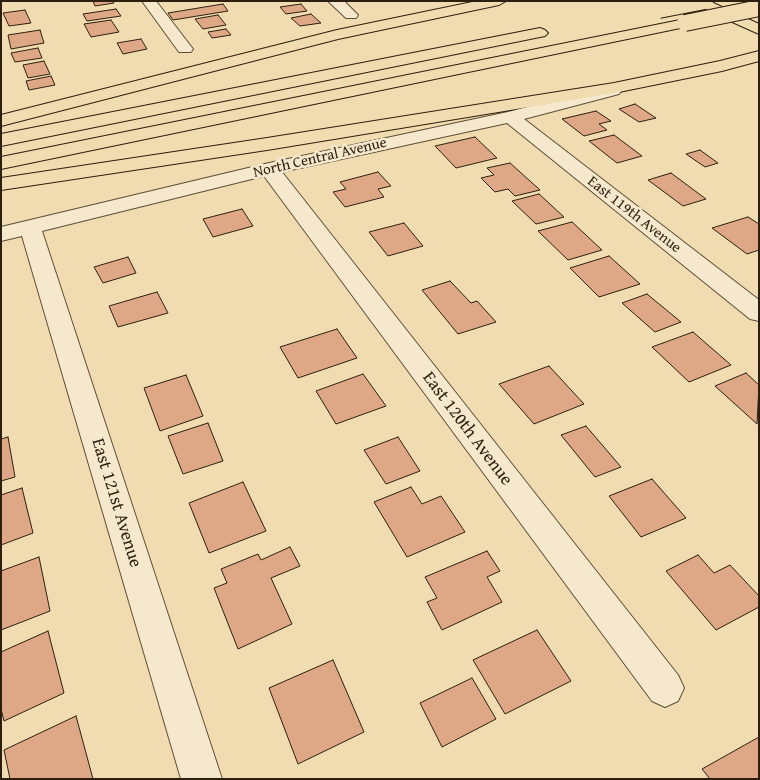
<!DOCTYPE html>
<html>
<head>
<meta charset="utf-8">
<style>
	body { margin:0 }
	#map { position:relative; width:760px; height:780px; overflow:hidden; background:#f0dcb0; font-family:"Gentium Book Plus",serif }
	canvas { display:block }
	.frame { position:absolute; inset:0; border:2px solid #2d1f0f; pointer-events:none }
</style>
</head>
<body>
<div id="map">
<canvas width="760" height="780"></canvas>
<div class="frame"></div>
</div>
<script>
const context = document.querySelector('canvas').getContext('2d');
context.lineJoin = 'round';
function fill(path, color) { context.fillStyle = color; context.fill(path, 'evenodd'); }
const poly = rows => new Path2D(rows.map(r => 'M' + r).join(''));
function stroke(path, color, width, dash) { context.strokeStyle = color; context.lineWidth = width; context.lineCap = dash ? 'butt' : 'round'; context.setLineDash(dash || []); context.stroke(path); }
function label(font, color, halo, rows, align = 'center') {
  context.font = font + ' "Gentium Book Plus",serif'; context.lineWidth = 5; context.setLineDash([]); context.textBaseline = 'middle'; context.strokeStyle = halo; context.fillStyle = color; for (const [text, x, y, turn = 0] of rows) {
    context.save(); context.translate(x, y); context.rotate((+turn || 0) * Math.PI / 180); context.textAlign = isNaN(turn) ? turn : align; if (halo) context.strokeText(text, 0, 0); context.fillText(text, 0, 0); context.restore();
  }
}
const building = poly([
	[93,1,113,1,114,3,95,6,93,1],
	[223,4,228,11,173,20,168,13,223,4],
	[301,4,307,11,286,14,280,7,301,4],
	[116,9,121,16,87,21,83,14,116,9],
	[25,10,31,23,9,26,3,13,25,10],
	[311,14,321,23,300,26,291,18,311,14],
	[218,15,226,25,203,29,195,19,218,15],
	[111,20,119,32,91,37,84,24,111,20],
	[226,29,231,35,212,38,208,32,226,29],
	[40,30,44,43,11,49,8,35,40,30],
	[141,39,147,49,123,54,117,43,141,39],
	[38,48,42,58,15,62,11,53,38,48],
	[44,61,50,74,28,78,23,65,44,61],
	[51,76,55,85,29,90,26,81,51,76],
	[635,104,656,118,639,122,619,109,635,104],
	[596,111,611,121,599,124,607,130,584,136,562,119,596,111],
	[614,135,642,156,617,163,589,141,614,135],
	[475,137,497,158,456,168,435,146,475,137],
	[700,150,718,163,705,167,686,154,700,150],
	[510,163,540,190,515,196,508,189,495,192,481,178,494,175,487,168,510,163],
	[378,172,391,186,378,189,384,197,345,207,333,192,346,189,340,182,378,172],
	[671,173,706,199,683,206,648,180,671,173],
	[539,194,564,217,536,224,512,201,539,194],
	[242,209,253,226,213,237,203,219,242,209],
	[748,217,759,224,759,250,747,254,712,228,748,217],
	[572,222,602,250,568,260,538,231,572,222],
	[404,223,423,246,388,256,369,232,404,223],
	[609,256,640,284,599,297,570,268,609,256],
	[128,257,136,273,103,283,94,267,128,257],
	[450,281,471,303,477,301,496,322,458,334,422,290,450,281],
	[157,292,168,313,118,327,109,306,157,292],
	[647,294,681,322,655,332,622,303,647,294],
	[337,329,357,358,298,378,280,347,337,329],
	[693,332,731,365,689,382,652,347,693,332],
	[549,366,584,404,534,424,499,384,549,366],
	[746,373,759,385,757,424,715,386,746,373],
	[363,374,386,406,336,424,316,391,363,374],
	[186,375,203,416,160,431,144,388,186,375],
	[208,423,223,461,183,474,168,436,208,423],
	[586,426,621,467,595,477,561,435,586,426],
	[8,437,15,477,1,481,1,439,8,437],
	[398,437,420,471,386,484,364,450,398,437],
	[652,479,686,518,641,537,609,496,652,479],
	[243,482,266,531,209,553,189,503,243,482],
	[411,487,422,504,441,496,465,532,407,557,374,502,411,487],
	[22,488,33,533,1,545,1,495,22,488],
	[290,547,300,566,271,578,292,624,238,649,214,588,227,583,221,569,258,554,261,560,290,547],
	[487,551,500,571,487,577,502,602,442,630,427,602,437,598,425,577,487,551],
	[698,555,714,573,730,565,759,596,759,607,716,630,666,571,698,555],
	[39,557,50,611,1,630,1,571,39,557],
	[537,630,571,681,505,714,473,660,537,630],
	[48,631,64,693,4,721,1,709,1,652,48,631],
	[333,660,364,732,298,764,269,688,333,660],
	[472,678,496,719,442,747,420,703,472,678],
	[76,716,93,779,10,779,4,750,76,716],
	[759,737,759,779,710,779,702,769,759,737]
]);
const minor = poly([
	[142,1,156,1,193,49,191,52,179,52,142,1],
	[328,1,344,1,358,15,356,18,346,18,328,1],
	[613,85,619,86,622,90,619,94,524,119,759,300,759,321,750,319,507,123,282,172,678,675,684,688,678,701,665,707,652,701,264,176,42,231,222,779,181,779,22,236,1,241,1,227,269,163,508,112,613,85]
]);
const major = poly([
	[690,1,709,1,759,24,759,34,692,4,690,1]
]);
const highway = poly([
	[477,1,506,1,499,5,338,39,1,126,1,115,337,30,477,1],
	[685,19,690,20,692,23,690,26,1,169,1,157,685,19],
	[540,28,545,30,548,33,545,36,1,146,1,134,540,28],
	[759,51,759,61,722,71,614,93,267,150,1,190,1,178,267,138,614,83,720,61,759,51]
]);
const highwayBridge = poly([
	[659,10,705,1],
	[685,23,759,8]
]);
const farStreetnames = [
	["North Central Avenue",320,158,-13],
	["East 119th Avenue",634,215,38]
];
const streetNames = [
	["East 120th Avenue",467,429,53],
	["East 121st Avenue",116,503,73]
];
fill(building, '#dea887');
stroke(building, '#2d1f0f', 1);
stroke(minor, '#5e4e37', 2);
stroke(major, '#2d1f0f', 2);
stroke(highway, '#2d1f0f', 2);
fill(minor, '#f5e8cc');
fill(major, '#f0dcb0');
fill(highway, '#f0dcb0');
stroke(highwayBridge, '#2d1f0f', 18, []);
stroke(highwayBridge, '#f0dcb0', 16);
label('15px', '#2d1f0f', '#f5e8cc', farStreetnames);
label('18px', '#2d1f0f', '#f5e8cc', streetNames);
</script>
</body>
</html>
